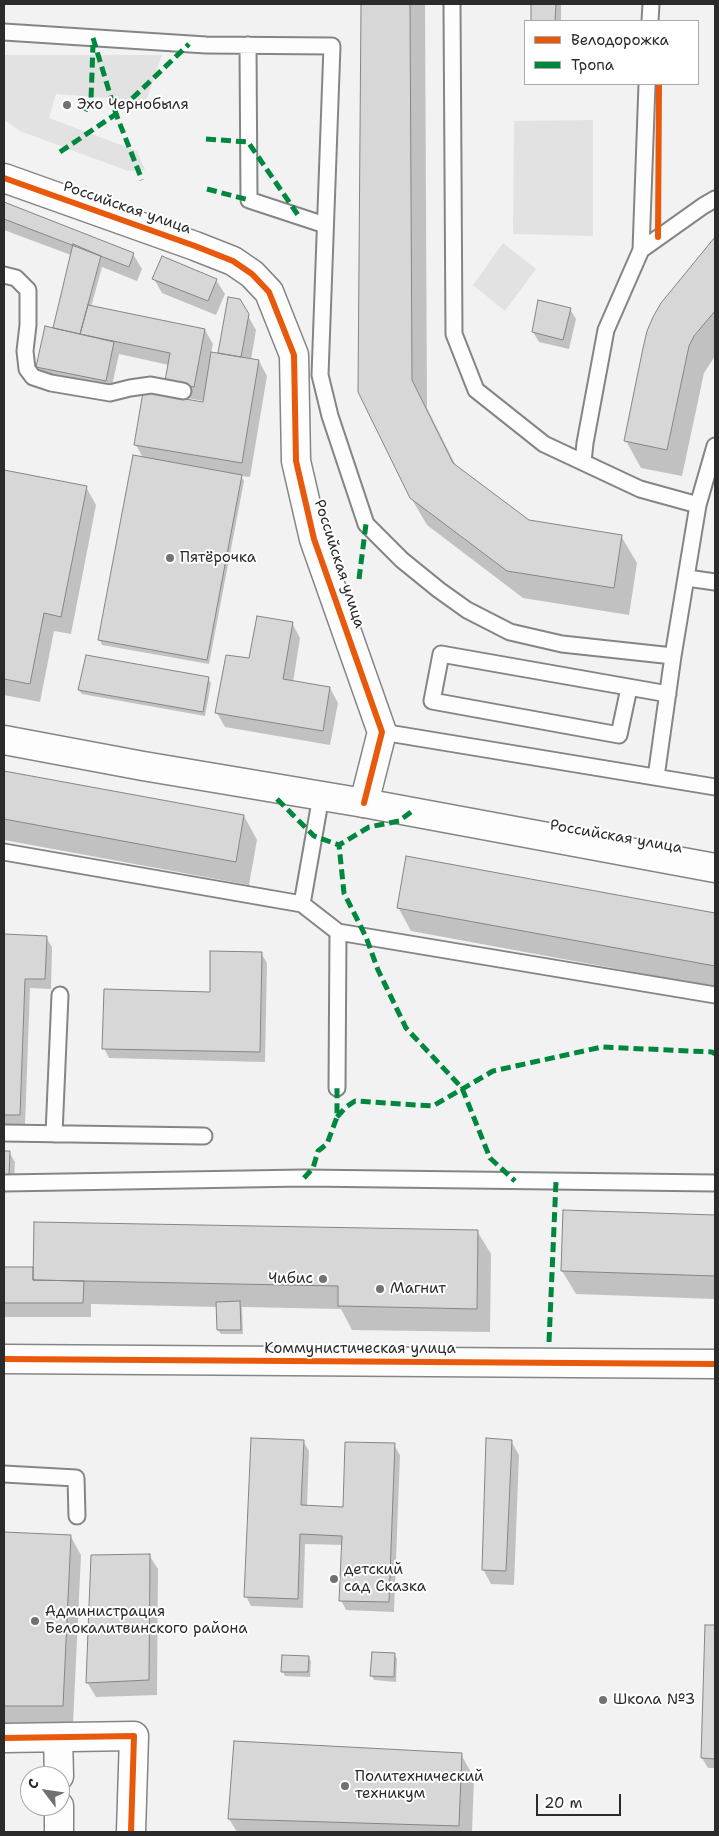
<!DOCTYPE html>
<html>
<head>
<meta charset="utf-8">
<style>
	body { margin:0 }
	#map { position:relative; width:719px; height:1836px; overflow:hidden; background:#f2f2f2; font-family:"Shantell Sans",sans-serif }
	canvas { display:block }
	.frame { position:absolute; inset:0; border:5px solid #2b2b2b; pointer-events:none }
	.legend { position:absolute; left:524px; top:20px; width:175px; height:65px; box-sizing:border-box; background:#fff; border:1px solid #aaa; margin:0; padding:6px 9px; list-style:none; font-size:15px; color:#2b2b2b }
	.legend li { display:flex; align-items:center; gap:10px; height:25px }
	.legend b { width:25px; border:1px solid #aaa }
	.north { position:absolute; left:20px; top:1766px; width:50px; height:50px; box-sizing:border-box; background:#fff; border:1px solid #aaa; border-radius:50%; rotate:301deg; font-size:14px; font-weight:700; line-height:20px; text-align:center; color:#2b2b2b }
	.north::after { content:''; display:block; margin:auto; width:18px; height:22px; background:#717171; clip-path:polygon(50% 0,100% 100%,50% 72%,0 100%) }
	.scale { position:absolute; left:536px; top:1794px; width:85px; height:22px; box-sizing:border-box; border:2px solid #2b2b2b; border-top:0; padding-left:6px; font-size:15px; line-height:18px; white-space:nowrap; color:#2b2b2b; -webkit-text-stroke:4px #fff; paint-order:stroke }
</style>
</head>
<body>
<div id="map">
<canvas width="719" height="1836"></canvas>
<div class="frame"></div>
<ul class="legend">
<li><b style="height:6px;background:#e8590c"></b>Велодорожка</li>
<li><b style="height:6px;background:#00873e"></b>Тропа</li>
</ul>
<div class="north">С</div>
<div class="scale">20 m</div>
</div>
<script>
const context = document.querySelector('canvas').getContext('2d');
context.lineJoin = 'round';
function fill(path, color) { context.fillStyle = color; context.fill(path, 'evenodd'); }
const poly = rows => new Path2D(rows.map(r => 'M' + r).join(''));
function stroke(path, color, width, dash) { context.strokeStyle = color; context.lineWidth = width; context.lineCap = dash ? 'butt' : 'round'; context.setLineDash(dash || []); context.stroke(path); }
function label(font, color, halo, rows, align = 'center') {
  context.font = font + ' "Shantell Sans",sans-serif'; context.lineWidth = 4; context.setLineDash([]); context.textBaseline = 'middle'; context.strokeStyle = halo; context.fillStyle = color; for (const [text, x, y, turn = 0] of rows) {
    context.save(); context.translate(x, y); context.rotate((+turn || 0) * Math.PI / 180); context.textAlign = isNaN(turn) ? turn : align; if (halo) context.strokeText(text, 0, 0); context.fillText(text, 0, 0); context.restore();
  }
}
const green = poly([
	[4,55,162,55,146,101,56,94,49,118,137,151,145,170,128,171,20,131,4,120],
	[593,120,593,236,513,234,514,121],
	[503,243,536,269,505,311,473,285]
]);
const shadow = poly([
	[362,4,425,4,427,408,456,466,529,521,621,536,637,563,629,615,523,598,427,525,411,498,359,391],
	[532,4,561,4,561,21,532,21],
	[4,203,133,254,142,269,137,281,102,267,91,307,205,330,213,344,211,353,219,355,229,298,239,300,256,330,251,360,259,361,267,376,250,477,241,476,244,481,209,664,102,645,100,640,143,458,136,445,204,404,204,401,175,396,169,365,119,354,111,390,43,376,37,366,56,330,71,255,4,230],
	[715,239,715,356,704,373,682,476,641,468,626,441,707,248],
	[154,279,216,280,225,294,216,315,162,293],
	[570,309,576,319,569,349,539,342,533,332],
	[4,471,86,487,96,505,71,634,54,631,40,702,4,695],
	[292,623,300,638,293,682,330,688,338,703,330,745,225,727,217,713,250,660],
	[208,679,211,683,205,716,82,694,79,690],
	[4,772,244,816,257,840,249,885,4,840],
	[407,858,715,915,715,987,411,931,398,907],
	[4,936,46,937,52,947,51,989,30,988,25,1125,4,1124],
	[261,953,267,963,265,1062,109,1058,104,1048,211,994],
	[4,1152,9,1152,15,1162,14,1185,4,1185],
	[564,1211,715,1216,715,1299,576,1294,562,1271],
	[477,1231,491,1254,490,1332,352,1330,341,1309,242,1307,243,1334,221,1334,218,1330,217,1307,91,1304,91,1317,4,1317,4,1268,34,1268],
	[303,1441,309,1451,307,1507,344,1508,394,1445,400,1455,394,1612,346,1610,341,1600,343,1545,305,1544,303,1608,251,1606,246,1596],
	[511,1441,519,1455,514,1585,491,1584,483,1569],
	[4,1533,71,1537,81,1555,73,1724,4,1724],
	[149,1555,158,1569,157,1695,96,1697,87,1682],
	[706,1626,715,1627,715,1768,708,1768,702,1758],
	[394,1654,397,1659,396,1682,374,1680,372,1676],
	[308,1657,311,1661,310,1677,285,1676,283,1672],
	[461,1754,474,1778,472,1832,237,1832,229,1819]
]);
const building = poly([
	[361,4,410,4,412,380,453,463,529,520,622,535,614,588,507,571,410,498,358,392,361,4],
	[531,4,556,4,555,21,531,21,531,4],
	[4,202,134,253,129,267,4,219,4,202],
	[715,237,715,311,694,336,689,346,667,450,624,441,643,348,647,331,653,317,661,303,715,237],
	[73,244,101,256,80,334,53,328,73,244],
	[162,256,217,279,208,301,152,279,162,256],
	[228,297,240,299,249,314,241,357,218,353,228,297],
	[538,300,571,308,563,340,532,332,538,300],
	[88,305,205,329,194,387,165,381,170,353,80,334,88,305],
	[45,326,114,342,106,381,36,367,45,326],
	[211,352,259,360,242,463,134,445,143,392,203,402,211,352],
	[133,455,242,475,207,660,98,640,133,455],
	[4,470,87,486,61,617,44,613,30,684,4,679,4,470],
	[257,616,293,622,283,679,330,687,323,731,215,713,226,655,249,658,257,616],
	[86,655,209,677,203,712,78,690,86,655],
	[4,771,244,815,236,862,4,819,4,771],
	[406,856,715,913,715,966,397,908,406,856],
	[4,934,47,936,45,979,25,979,20,1115,4,1115,4,934],
	[210,951,262,952,260,1052,102,1049,104,989,210,992,210,951],
	[4,1151,10,1151,9,1176,4,1176,4,1151],
	[563,1210,715,1215,715,1276,561,1271,563,1210],
	[34,1222,478,1230,477,1309,338,1306,338,1286,33,1280,34,1222],
	[4,1267,33,1267,33,1280,84,1281,83,1303,4,1303,4,1267],
	[240,1301,241,1330,217,1330,216,1302,240,1301],
	[251,1438,304,1440,301,1505,343,1507,345,1442,395,1443,389,1602,339,1601,342,1536,300,1534,298,1599,244,1597,251,1438],
	[486,1438,512,1440,506,1571,482,1570,486,1438],
	[4,1532,71,1535,63,1706,4,1706,4,1532],
	[150,1554,149,1680,86,1683,91,1555,150,1554],
	[705,1625,715,1625,715,1759,701,1758,705,1625],
	[372,1652,395,1653,394,1677,370,1676,372,1652],
	[282,1655,309,1656,308,1672,281,1672,282,1655],
	[234,1741,462,1753,459,1826,228,1819,234,1741]
]);
const service = poly([
	[452,4,454,334,476,390,544,444,640,489,698,505],
	[650,21,651,4],
	[4,32,206,45,332,46,320,375,330,416,366,524,402,560,439,590,467,610,510,632,562,644,673,656],
	[248,45,249,200,325,225],
	[641,250,703,206,715,199],
	[4,275,16,278,28,290,28,325,25,351,27,369,33,377,51,383,110,393,130,388,151,385,183,391],
	[583,462,585,443,606,330,641,250,647,84],
	[687,578,715,582],
	[629,688,619,735,432,701,441,654,668,694],
	[382,732,715,787],
	[656,777,673,656,698,505,715,446],
	[4,852,302,904,338,932,715,995],
	[302,904,321,796],
	[337,1088,338,932],
	[4,1133,204,1136],
	[54,1134,60,995],
	[4,1183,304,1178,715,1183],
	[4,1474,76,1478,77,1516]
]);
const minor = poly([
	[4,1738,134,1736,131,1832],
	[58,1738,59,1776],
	[59,1806,59,1832]
]);
const tertiary = poly([
	[4,178,195,246,233,261,252,274,269,292,294,355,296,461,314,539,382,732,364,803],
	[4,1359,715,1364]
]);
const secondary = poly([
	[4,740,143,766,364,803,715,868]
]);
const quiet = poly([
	[93,38,116,114,142,180],
	[85,111,91,100,93,45],
	[206,139,248,142,298,215],
	[60,152,116,114,189,44],
	[207,189,249,200],
	[359,579,366,524],
	[277,799,314,836,339,845],
	[411,812,399,821,369,827,339,845,344,893,366,937,378,970,406,1028,462,1088,490,1158,515,1181],
	[337,1117,346,1107,355,1101,433,1106,493,1071,602,1047,712,1052,715,1054],
	[304,1178,313,1168,318,1151,327,1144,337,1117,337,1088],
	[549,1342,556,1181]
]);
const cycleway = poly([
	[4,178,195,246,233,261,252,274,269,292,294,355,296,461,314,539,382,732,364,803],
	[658,237,659,84],
	[4,1359,715,1364],
	[4,1738,134,1736,131,1832]
]);
const markers = [
	[67,105,5,"#717171"],
	[170,558,5,"#717171"],
	[323,1279,5,"#717171"],
	[380,1289,5,"#717171"],
	[334,1579,5,"#717171"],
	[35,1621,5,"#717171"],
	[603,1700,5,"#717171"],
	[345,1786,5,"#717171"]
];
const poiNames = [
	["Эхо Чернобыля",77,105],
	["Пятёрочка",180,558],
	["Чибис",313,1279,"right"],
	["Магнит",390,1289],
	["детский",344,1570],
	["сад Сказка",344,1587],
	["Администрация",45,1612],
	["Белокалитвинского района",45,1629],
	["Школа №3",613,1700],
	["Политехнический",355,1777],
	["техникум",355,1794]
];
const streetNames = [
	["Российская улица",127,208,19],
	["Российская улица",339,564,72],
	["Российская улица",616,837,10],
	["Коммунистическая улица",360,1349]
];
fill(green, '#e2e2e2');
fill(shadow, '#0003');
fill(building, '#d7d7d7');
stroke(building, '#858585', 1);
stroke(service, '#858585', 19);
stroke(minor, '#858585', 31);
stroke(tertiary, '#858585', 31);
stroke(secondary, '#858585', 31);
stroke(service, '#fdfdfd', 15);
stroke(minor, '#fdfdfd', 28);
stroke(tertiary, '#fdfdfd', 28);
stroke(secondary, '#fdfdfd', 28);
stroke(quiet, '#00873e', 5, [10, 5]);
stroke(cycleway, '#e8590c', 6);
for (const [x, y, r, color] of markers) { const dot = new Path2D(); dot.arc(x, y, r, 0, 2 * Math.PI); context.fillStyle = color; context.fill(dot); stroke(dot, '#fff', 2); }
label('15px', '#2b2b2b', '#fff', poiNames, 'left');
label('15px', '#2b2b2b', '#fff', streetNames);
</script>
</body>
</html>
